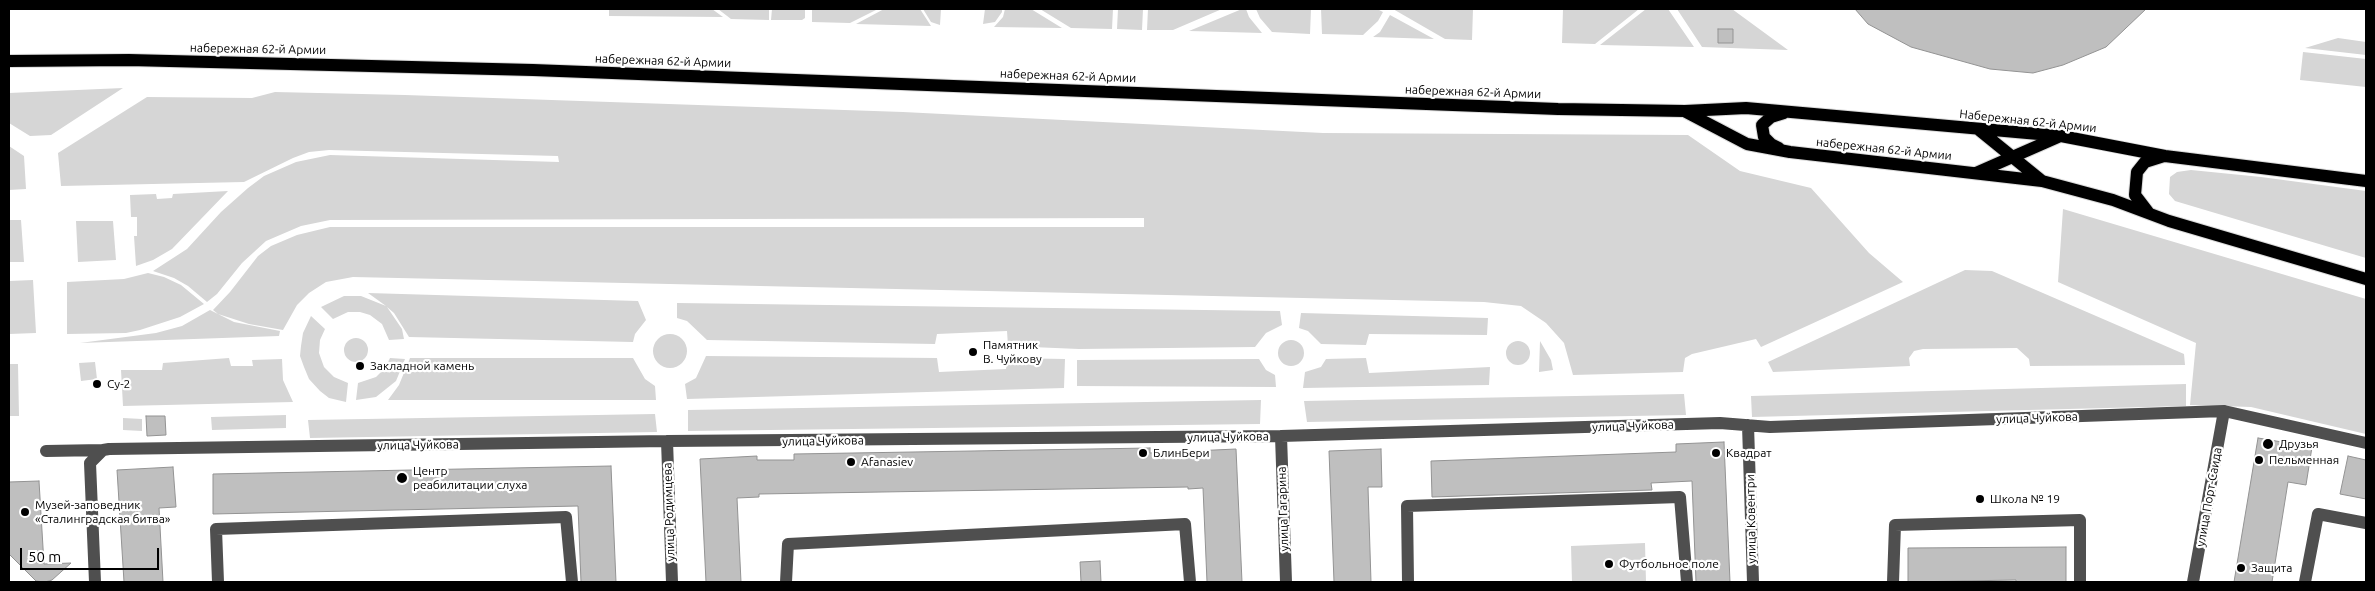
<!DOCTYPE html>
<html>
<head>
<meta charset="utf-8">
<style>
	body { margin:0 }
	#map { position:relative; width:2375px; height:591px; overflow:hidden; background:#fff; font-family:Ubuntu,sans-serif }
	canvas { display:block }
	.frame { position:absolute; inset:0; border:10px solid #000; pointer-events:none }
	.scale { position:absolute; left:20px; top:548px; width:139px; height:22px; box-sizing:border-box; border:2px solid #000; border-top:0; padding-left:6px; font-size:15px; line-height:18px; white-space:nowrap; color:#000; -webkit-text-stroke:4px #fff; paint-order:stroke }
</style>
</head>
<body>
<div id="map">
<canvas width="2375" height="591"></canvas>
<div class="frame"></div>
<div class="scale">50 m</div>
</div>
<script>
const context = document.querySelector('canvas').getContext('2d');
context.lineJoin = 'round';
function fill(path, color) { context.fillStyle = color; context.fill(path, 'evenodd'); }
const poly = rows => new Path2D(rows.map(r => 'M' + r).join(''));
function stroke(path, color, width, dash) { context.strokeStyle = color; context.lineWidth = width; context.lineCap = dash ? 'butt' : 'round'; context.setLineDash(dash || []); context.stroke(path); }
function label(font, color, halo, rows, align = 'center') {
  context.font = font + ' Ubuntu,sans-serif'; context.lineWidth = 4.5; context.setLineDash([]); context.textBaseline = 'middle'; context.strokeStyle = halo; context.fillStyle = color; for (const [text, x, y, turn = 0] of rows) {
    context.save(); context.translate(x, y); context.rotate((+turn || 0) * Math.PI / 180); context.textAlign = isNaN(turn) ? turn : align; if (halo) context.strokeText(text, 0, 0); context.fillText(text, 0, 0); context.restore();
  }
}
const green = poly([
	[609,9,712,9,723,17,609,16],
	[718,9,769,9,769,20,731,19],
	[772,9,805,9,805,18,802,20,771,20],
	[812,9,878,9,850,23,812,22],
	[884,9,920,9,931,26,856,24],
	[923,9,941,9,940,25,931,22],
	[985,9,1002,9,1002,12,995,22,983,24],
	[1005,9,1031,9,1062,28,994,27,1003,17],
	[1040,9,1113,9,1112,29,1071,28],
	[1118,9,1143,9,1142,30,1117,29],
	[1148,9,1222,9,1173,30,1147,30],
	[1242,9,1246,9,1249,17,1262,33,1189,31],
	[1256,9,1311,9,1310,34,1272,32,1260,18],
	[1321,9,1377,9,1383,12,1378,21,1363,35,1322,34],
	[1393,9,1473,9,1472,40,1445,39],
	[1563,9,1639,9,1595,44,1562,43],
	[1646,9,1668,9,1694,47,1600,45],
	[1677,9,1732,9,1788,50,1702,47],
	[1390,15,1434,39,1373,37,1380,32],
	[2338,38,2366,42,2366,55,2305,48],
	[2303,52,2366,59,2366,87,2300,80],
	[123,88,51,135,30,136,9,123,9,93],
	[275,92,405,95,903,112,1323,133,1688,135,1740,171,1811,188,1869,253,1903,282,1761,347,1756,339,1692,354,1685,358,1683,372,1573,375,1564,343,1546,323,1521,306,1484,302,353,277,326,282,309,293,297,305,283,330,249,324,218,314,213,310,230,292,258,256,271,246,297,235,330,227,1144,227,1144,218,330,220,301,226,266,241,242,263,217,294,207,302,188,286,174,278,153,271,187,249,221,212,248,188,264,176,296,162,330,155,559,162,558,156,329,150,309,152,293,158,244,182,61,186,58,153,147,97,252,98],
	[9,146,24,156,26,189,9,190],
	[2191,170,2261,177,2366,191,2366,258,2175,201,2169,194,2170,177,2177,172],
	[228,191,172,249,153,260,136,266,134,236,137,236,137,217,131,217,130,195,156,194,157,199,172,198,173,194],
	[2063,209,2366,299,2366,434,2251,407,2190,405,2196,343,2058,282],
	[9,220,21,220,24,262,9,262],
	[76,221,113,221,116,260,78,262],
	[1965,270,1992,271,2184,354,2185,365,2030,366,2029,359,2017,348,1923,349,1914,351,1909,358,1910,366,1773,372,1768,362],
	[148,273,164,277,181,285,204,304,180,317,140,330,126,333,67,334,67,282,124,279],
	[33,280,36,333,9,334,9,281],
	[368,293,638,301,646,320,635,334,633,342,409,337,394,313,387,307,402,329,404,339,389,340,382,324,370,315,360,312,348,312,333,319,321,307,344,296,361,296,386,306],
	[677,303,1280,311,1282,325,1266,333,1255,347,1079,349,1008,346,1007,331,937,334,935,344,707,340,687,321,677,318],
	[210,310,234,322,280,331,279,336,80,343,156,333,182,326],
	[1301,313,1488,318,1487,335,1369,334,1366,345,1321,344,1308,331,1299,328],
	[311,316,325,329,320,340,319,353,324,367,334,377,348,383,346,402,329,398,320,391,309,379,304,367,300,356,301,346,303,333],
	'653 351a17 17 0 1 1 34 0a17 17 0 1 1-34 0Z',
	'344 350a12 12 0 1 1 24 0a12 12 0 1 1-24 0Z',
	'1278 353a13 13 0 1 1 26 0a13 13 0 1 1-26 0Z',
	'1506 353a12 12 0 1 1 24 0a12 12 0 1 1-24 0Z',
	[1540,341,1551,360,1553,370,1539,372],
	[706,356,937,358,939,372,1006,369,1008,358,1065,359,1064,388,687,399,685,384,696,378],
	[229,358,231,366,253,366,252,360,282,359,283,380,293,402,123,406,121,370,162,370,163,363],
	[390,358,405,359,396,381,376,397,356,400,358,383,376,377,385,368],
	[410,358,633,358,645,379,655,386,656,400,388,400,399,385],
	[1366,358,1369,373,1490,367,1489,385,1303,388,1305,372,1321,367,1326,359],
	[1259,359,1266,370,1275,375,1276,387,1077,386,1077,360],
	[95,362,97,379,81,381,79,363],
	[9,364,18,364,19,416,9,416],
	[2186,384,2186,406,1752,417,1751,396],
	[1684,394,1686,415,1307,422,1304,401],
	[1261,400,1260,424,688,431,688,410],
	[655,414,657,432,310,438,308,420],
	[286,415,286,428,212,430,211,417],
	[123,418,142,419,142,431,123,430],
	[1645,543,1646,582,1572,582,1571,546]
]);
const building = poly([
	[1855,9,2146,9,2106,47,2063,65,2033,73,1990,69,1911,47,1868,24,1855,9],
	[1718,29,1733,29,1733,43,1718,43,1718,29],
	[146,416,165,416,166,435,147,436,146,416],
	[2258,438,2312,447,2306,485,2288,482,2272,582,2234,582,2258,438],
	[1724,442,1730,582,1696,582,1692,481,1651,483,1652,490,1432,497,1431,461,1676,452,1676,444,1724,442],
	[1150,448,1150,453,1236,449,1242,582,1207,582,1203,488,1188,489,1188,487,759,494,759,497,737,498,741,582,706,582,700,459,757,456,757,460,794,460,794,454,1150,448],
	[1381,449,1382,487,1368,487,1371,582,1334,582,1329,451,1381,449],
	[2348,456,2366,460,2366,499,2340,494,2348,456],
	[611,466,616,582,581,582,578,506,213,514,213,474,611,466],
	[173,467,176,507,159,508,163,582,124,582,117,470,173,467],
	[39,481,44,564,71,563,52,580,45,582,36,581,9,554,9,482,39,481],
	[2066,547,2066,582,2016,582,2016,580,1908,582,1908,548,2066,547],
	[1100,561,1101,582,1081,582,1080,562,1100,561]
]);
const minor = poly([
	[1748,425,1753,582],
	[1281,436,1286,582],
	[667,441,672,582],
	[46,451,103,450],
	[95,582,90,463,103,450,109,449,667,441,1281,436,1720,423,1770,427,2224,411,2366,443],
	[218,582,216,529,566,517,572,582],
	[786,582,788,544,1185,524,1190,582],
	[1408,582,1407,506,1680,497,1687,582],
	[1893,582,1895,525,2080,520,2080,582],
	[2193,582,2224,411],
	[2305,582,2318,514,2366,523]
]);
const major = poly([
	[9,61,129,60,533,70,1558,109,1685,111,1746,108,2061,136,2165,156,2366,181],
	[1686,112,1747,144,1790,152,2042,181,2113,200,2169,221,2366,279],
	[1978,129,2042,181],
	[1779,148,1771,144,1764,137,1762,125,1771,117,1784,113],
	[1976,173,2058,137],
	[2148,212,2135,195,2137,172,2145,162,2164,156]
]);
const markers = [
	[973,352,5,"#000"],
	[360,366,5,"#000"],
	[97,384,5,"#000"],
	[2268,444,6,"#000"],
	[1143,453,5,"#000"],
	[1716,453,5,"#000"],
	[2259,460,5,"#000"],
	[851,462,5,"#000"],
	[402,478,6,"#000"],
	[1980,499,5,"#000"],
	[25,512,5,"#000"],
	[1609,564,5,"#000"],
	[2241,568,5,"#000"]
];
const streetNames = [
	["набережная 62-й Армии",258,49,1],
	["набережная 62-й Армии",663,61,2],
	["набережная 62-й Армии",1068,76,2],
	["набережная 62-й Армии",1473,92,2],
	["Набережная 62-й Армии",2028,121,6],
	["набережная 62-й Армии",1884,149,6],
	["улица Чуйкова",2037,418,-2],
	["улица Чуйкова",1633,426,-2],
	["улица Чуйкова",1228,437,-1],
	["улица Чуйкова",823,441,-1],
	["улица Чуйкова",418,445,-1],
	["улица Порт-Саида",2209,497,-80],
	["улица Гагарина",1283,509,-92],
	["улица Родимцева",669,512,-92],
	["улица Ковентри",1751,519,-91]
];
const poiNames = [
	["Памятник",983,345],
	["В. Чуйкову",983,359],
	["Закладной камень",370,366],
	["Су-2",107,384],
	["Друзья",2279,444],
	["БлинБери",1153,453],
	["Квадрат",1726,453],
	["Пельменная",2269,460],
	["Afanasiev",861,462],
	["Центр",413,471],
	["реабилитации слуха",413,485],
	["Школа № 19",1990,499],
	["Музей-заповедник",35,505],
	["«Сталинградская битва»",35,519],
	["Футбольное поле",1619,564],
	["Защита",2251,568]
];
fill(green, '#d6d6d6');
fill(building, '#bfbfbf');
stroke(building, '#939393', 1);
stroke(major, '#dbdbdb', 14);
stroke(minor, '#4f4f4f', 12);
stroke(major, '#000', 12);
for (const [x, y, r, color] of markers) { const dot = new Path2D(); dot.arc(x, y, r, 0, 2 * Math.PI); context.fillStyle = color; context.fill(dot); stroke(dot, '#fff', 2); }
label('12px', '#000', '#fff', streetNames);
label('12px', '#000', '#fff', poiNames, 'left');
</script>
</body>
</html>
